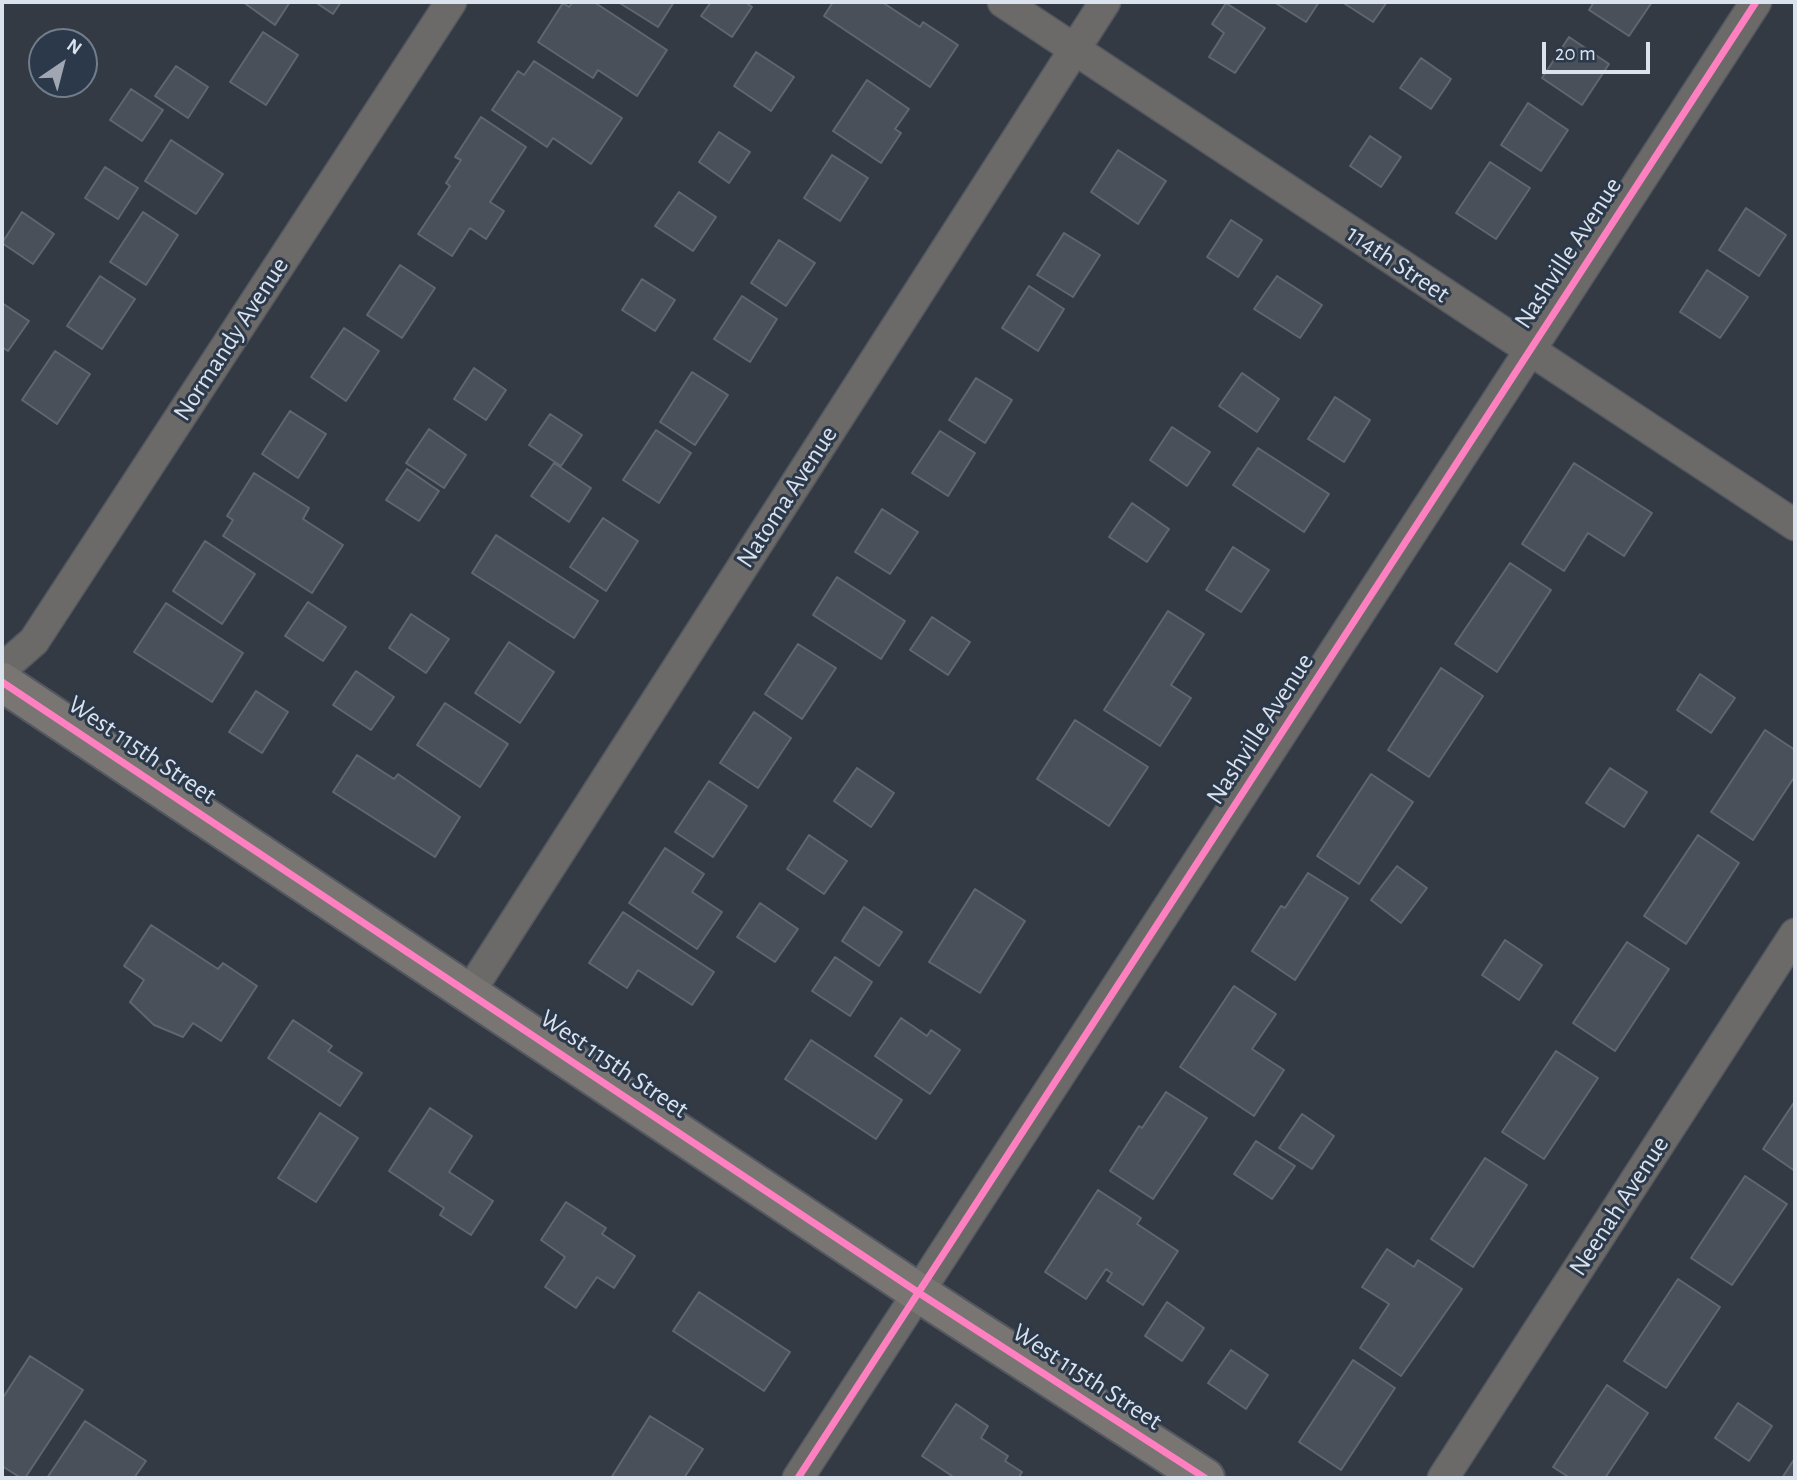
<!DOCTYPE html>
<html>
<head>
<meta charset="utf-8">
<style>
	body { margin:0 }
	#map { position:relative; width:1797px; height:1480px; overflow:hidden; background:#333a43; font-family:"Alegreya Sans",sans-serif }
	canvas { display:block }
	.frame { position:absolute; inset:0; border:4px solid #dae2ed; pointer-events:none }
	.north { position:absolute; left:28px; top:28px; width:70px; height:70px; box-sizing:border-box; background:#2c394a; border:2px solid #727d8b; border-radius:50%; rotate:35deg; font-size:19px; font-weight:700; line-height:28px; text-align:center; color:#dae2ed }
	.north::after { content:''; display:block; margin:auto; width:24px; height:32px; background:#a0a7b2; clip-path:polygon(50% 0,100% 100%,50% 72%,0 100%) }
	.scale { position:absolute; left:1542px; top:42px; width:108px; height:32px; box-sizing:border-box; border:4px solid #dae2ed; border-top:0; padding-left:9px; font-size:21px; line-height:24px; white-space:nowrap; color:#dae2ed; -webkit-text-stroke:5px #2c394a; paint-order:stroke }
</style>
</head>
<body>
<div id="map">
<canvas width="1797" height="1480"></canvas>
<div class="frame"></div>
<div class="north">N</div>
<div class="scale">20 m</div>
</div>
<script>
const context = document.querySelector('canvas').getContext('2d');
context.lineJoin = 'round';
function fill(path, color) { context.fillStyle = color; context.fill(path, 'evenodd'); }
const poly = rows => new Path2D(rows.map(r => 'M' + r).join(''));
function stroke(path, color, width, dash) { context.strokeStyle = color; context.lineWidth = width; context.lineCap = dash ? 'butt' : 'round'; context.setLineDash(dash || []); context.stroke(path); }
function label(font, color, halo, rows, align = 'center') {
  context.font = font + ' "Alegreya Sans",sans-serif'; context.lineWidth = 6; context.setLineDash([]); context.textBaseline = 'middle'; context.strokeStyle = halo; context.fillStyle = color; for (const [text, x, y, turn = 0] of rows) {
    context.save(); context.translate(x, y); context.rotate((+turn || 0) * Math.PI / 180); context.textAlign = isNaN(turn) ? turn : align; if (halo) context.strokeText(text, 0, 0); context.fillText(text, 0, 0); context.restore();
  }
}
const building = poly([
	[243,2,290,2,275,25,243,2],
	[315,2,341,2,333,14,315,2],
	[573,2,594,2,667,50,637,96,598,70,593,78,538,42,563,3,569,7,573,2],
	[618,2,674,2,658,27,618,2],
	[711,2,745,2,752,7,732,37,701,16,711,2],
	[833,2,882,2,920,27,923,22,958,45,930,87,824,16,833,2],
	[1274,2,1319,2,1306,22,1274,2],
	[1342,2,1387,2,1373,22,1342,2],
	[1594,2,1652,2,1629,36,1589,10,1594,2],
	[1226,3,1265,28,1235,73,1209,57,1224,33,1212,24,1226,3],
	[263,32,298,55,266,105,230,82,263,32],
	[1569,37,1609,64,1582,105,1542,78,1569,37],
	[756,52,794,77,771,111,734,86,756,52],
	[1421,58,1451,79,1431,109,1400,88,1421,58],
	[534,61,622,118,591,164,553,138,547,147,492,110,518,71,524,75,534,61],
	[176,66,208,87,188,118,155,96,176,66],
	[867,80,909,109,895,129,901,133,881,163,833,131,867,80],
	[131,89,163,110,142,141,110,120,131,89],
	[1528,103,1568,130,1541,171,1501,145,1528,103],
	[481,117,526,147,490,202,504,211,486,239,470,228,452,256,418,234,450,186,446,183,461,160,455,157,481,117],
	[719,132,750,152,729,183,699,162,719,132],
	[1370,136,1401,157,1381,187,1350,166,1370,136],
	[171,140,223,174,196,214,145,181,171,140],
	[1118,150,1166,181,1138,224,1091,192,1118,150],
	[832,155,868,178,840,221,804,198,832,155],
	[1490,162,1530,188,1496,239,1456,213,1490,162],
	[105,167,138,188,118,219,85,198,105,167],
	[679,192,716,217,693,251,655,226,679,192],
	[1746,208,1786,235,1759,276,1719,250,1746,208],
	[22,212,54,234,33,264,2,243,22,212],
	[143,212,178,235,146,285,110,262,143,212],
	[1231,220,1262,240,1238,277,1207,257,1231,220],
	[1064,233,1100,255,1073,297,1037,275,1064,233],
	[779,240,815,263,786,306,751,283,779,240],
	[400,265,435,288,402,338,367,315,400,265],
	[1707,270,1748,297,1720,338,1680,312,1707,270],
	[100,276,135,299,102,349,67,326,100,276],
	[1277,276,1322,305,1300,338,1254,309,1277,276],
	[642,279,675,300,655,331,622,310,642,279],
	[1029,286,1064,309,1038,351,1002,328,1029,286],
	[742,296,777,319,750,362,714,339,742,296],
	[2,303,29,321,8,351,2,347,2,303],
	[344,328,379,351,346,401,311,377,344,328],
	[55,351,90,374,57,424,22,400,55,351],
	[474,368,506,390,486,420,454,399,474,368],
	[692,372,728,395,695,445,660,422,692,372],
	[1242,373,1279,399,1257,432,1219,406,1242,373],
	[976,378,1012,400,985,443,949,420,976,378],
	[1335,397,1370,420,1344,462,1308,439,1335,397],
	[290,411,326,434,298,478,262,454,290,411],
	[550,414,582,435,561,466,529,445,550,414],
	[1172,427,1210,452,1187,486,1150,460,1172,427],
	[429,429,466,455,444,488,406,463,429,429],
	[656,430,691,453,659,503,623,480,656,430],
	[940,431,975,453,948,496,912,473,940,431],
	[1258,448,1329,494,1304,532,1233,485,1258,448],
	[554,463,591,488,569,522,531,496,554,463],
	[1574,463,1652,513,1624,556,1588,533,1564,571,1522,544,1574,463],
	[407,469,439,491,419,521,386,500,407,469],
	[254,473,309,508,303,519,343,545,312,593,223,536,233,520,227,516,254,473],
	[1132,503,1169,529,1147,562,1109,537,1132,503],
	[882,509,918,532,890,574,855,552,882,509],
	[603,518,638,541,606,591,570,567,603,518],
	[496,535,598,601,574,638,472,573,496,535],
	[205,541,255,574,222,624,173,591,205,541],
	[1233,547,1269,570,1241,612,1206,590,1233,547],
	[1510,563,1551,590,1497,672,1455,644,1510,563],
	[837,577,905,621,881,659,813,615,837,577],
	[308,602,346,627,323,661,285,636,308,602],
	[166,603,243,653,212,702,134,652,166,603],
	[1168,611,1204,634,1171,685,1191,698,1160,746,1104,710,1168,611],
	[411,614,449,639,426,673,389,648,411,614],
	[932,617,970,642,948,675,910,650,932,617],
	[509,642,554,672,520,723,475,693,509,642],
	[798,644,836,668,802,719,765,694,798,644],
	[1441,668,1483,696,1429,777,1388,750,1441,668],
	[356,671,394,697,371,730,333,705,356,671],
	[1700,674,1735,698,1711,733,1677,710,1700,674],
	[256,691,288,712,262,753,229,732,256,691],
	[445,703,508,744,480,787,417,745,445,703],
	[754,712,791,738,758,788,720,763,754,712],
	[1075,720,1148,767,1109,826,1037,779,1075,720],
	[1765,730,1795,750,1795,776,1753,840,1711,812,1765,730],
	[357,755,394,779,398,774,460,817,435,857,333,792,357,755],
	[857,768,894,793,871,827,834,801,857,768],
	[1610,768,1647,792,1624,827,1586,803,1610,768],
	[1371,774,1413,802,1359,884,1317,856,1371,774],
	[709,781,747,806,713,857,675,832,709,781],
	[809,835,847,861,824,894,787,869,809,835],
	[1698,835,1739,863,1686,944,1644,916,1698,835],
	[665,848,704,874,692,892,722,912,697,949,629,903,665,848],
	[1397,866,1427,888,1401,923,1371,900,1397,866],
	[1308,873,1348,898,1295,980,1252,951,1281,906,1285,908,1308,873],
	[975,889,1025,921,980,993,929,962,975,889],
	[760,903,798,929,775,962,737,937,760,903],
	[864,907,902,932,879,966,842,941,864,907],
	[623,912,714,972,692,1005,638,970,627,988,589,963,623,912],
	[151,925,218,969,223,963,257,986,221,1041,193,1023,183,1037,154,1025,130,1002,144,980,124,966,151,925],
	[1505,940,1542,965,1519,1000,1482,975,1505,940],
	[1627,942,1669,969,1615,1051,1573,1023,1627,942],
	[835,957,872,982,850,1016,812,991,835,957],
	[1234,986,1276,1014,1252,1049,1284,1070,1254,1116,1180,1067,1234,986],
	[901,1018,927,1036,931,1030,960,1050,930,1094,875,1056,901,1018],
	[293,1020,332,1046,328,1051,362,1073,340,1106,268,1058,293,1020],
	[811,1040,902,1100,876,1139,785,1079,811,1040],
	[1556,1051,1598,1078,1544,1159,1502,1132,1556,1051],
	[1166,1092,1207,1118,1153,1199,1110,1171,1139,1126,1142,1128,1166,1092],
	[1795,1101,1795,1171,1763,1149,1795,1101],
	[430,1108,472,1136,449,1172,493,1201,471,1235,440,1215,444,1208,389,1171,430,1108],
	[320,1113,358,1138,316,1202,278,1178,320,1113],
	[1302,1114,1334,1136,1312,1169,1279,1148,1302,1114],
	[1256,1141,1295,1166,1272,1199,1234,1174,1256,1141],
	[1485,1158,1527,1185,1473,1267,1431,1239,1485,1158],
	[1745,1176,1787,1204,1732,1285,1691,1258,1745,1176],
	[1098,1190,1141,1218,1137,1224,1178,1251,1143,1305,1107,1281,1112,1273,1106,1269,1086,1299,1045,1272,1098,1190],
	[566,1202,606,1228,602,1234,635,1256,614,1288,597,1277,576,1308,545,1287,565,1257,541,1240,566,1202],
	[1387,1249,1414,1267,1418,1260,1462,1289,1401,1376,1360,1348,1389,1304,1362,1287,1387,1249],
	[1678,1279,1720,1307,1666,1388,1624,1361,1678,1279],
	[699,1292,790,1352,764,1391,673,1331,699,1292],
	[1167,1302,1204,1328,1182,1361,1145,1336,1167,1302],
	[1231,1350,1268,1375,1246,1409,1208,1383,1231,1350],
	[30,1356,83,1390,25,1478,21,1478,2,1466,2,1399,30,1356],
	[1353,1360,1395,1388,1341,1470,1299,1442,1353,1360],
	[1607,1385,1648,1413,1605,1478,1570,1478,1553,1467,1607,1385],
	[1738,1403,1772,1426,1749,1461,1715,1438,1738,1403],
	[956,1404,988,1426,981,1438,1008,1456,1005,1461,1022,1472,1019,1477,1021,1478,955,1478,922,1456,956,1404],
	[650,1416,703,1449,684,1478,611,1478,650,1416],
	[85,1421,146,1461,134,1478,47,1478,85,1421],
	[1795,1458,1795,1478,1782,1478,1795,1458]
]);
const street = poly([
	[1003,2,1795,525],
	[2,669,34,641,451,2],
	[469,993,1105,2],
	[798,1478,1756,2],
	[1443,1478,1795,934]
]);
const secondary = poly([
	[2,682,919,1293,1205,1478]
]);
const cycleway = poly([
	[2,682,919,1293,1205,1478],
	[798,1478,1756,2]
]);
const streetNames = [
	["Nashville Avenue",1568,253,-57],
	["114th Street",1398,264,34],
	["Normandy Avenue",231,339,-57],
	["Natoma Avenue",787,497,-57],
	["Nashville Avenue",1260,729,-57],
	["West 115th Street",142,750,34],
	["West 115th Street",614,1064,34],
	["Neenah Avenue",1619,1206,-57],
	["West 115th Street",1087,1377,33]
];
fill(building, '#4a5059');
stroke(building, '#60666e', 2);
stroke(street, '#535860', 33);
stroke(secondary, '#535860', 42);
stroke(street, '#6c6a68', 30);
stroke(secondary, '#787573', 38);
stroke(cycleway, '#ff80c0', 7);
label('26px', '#dae2ed', '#2c394a', streetNames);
</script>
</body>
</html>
